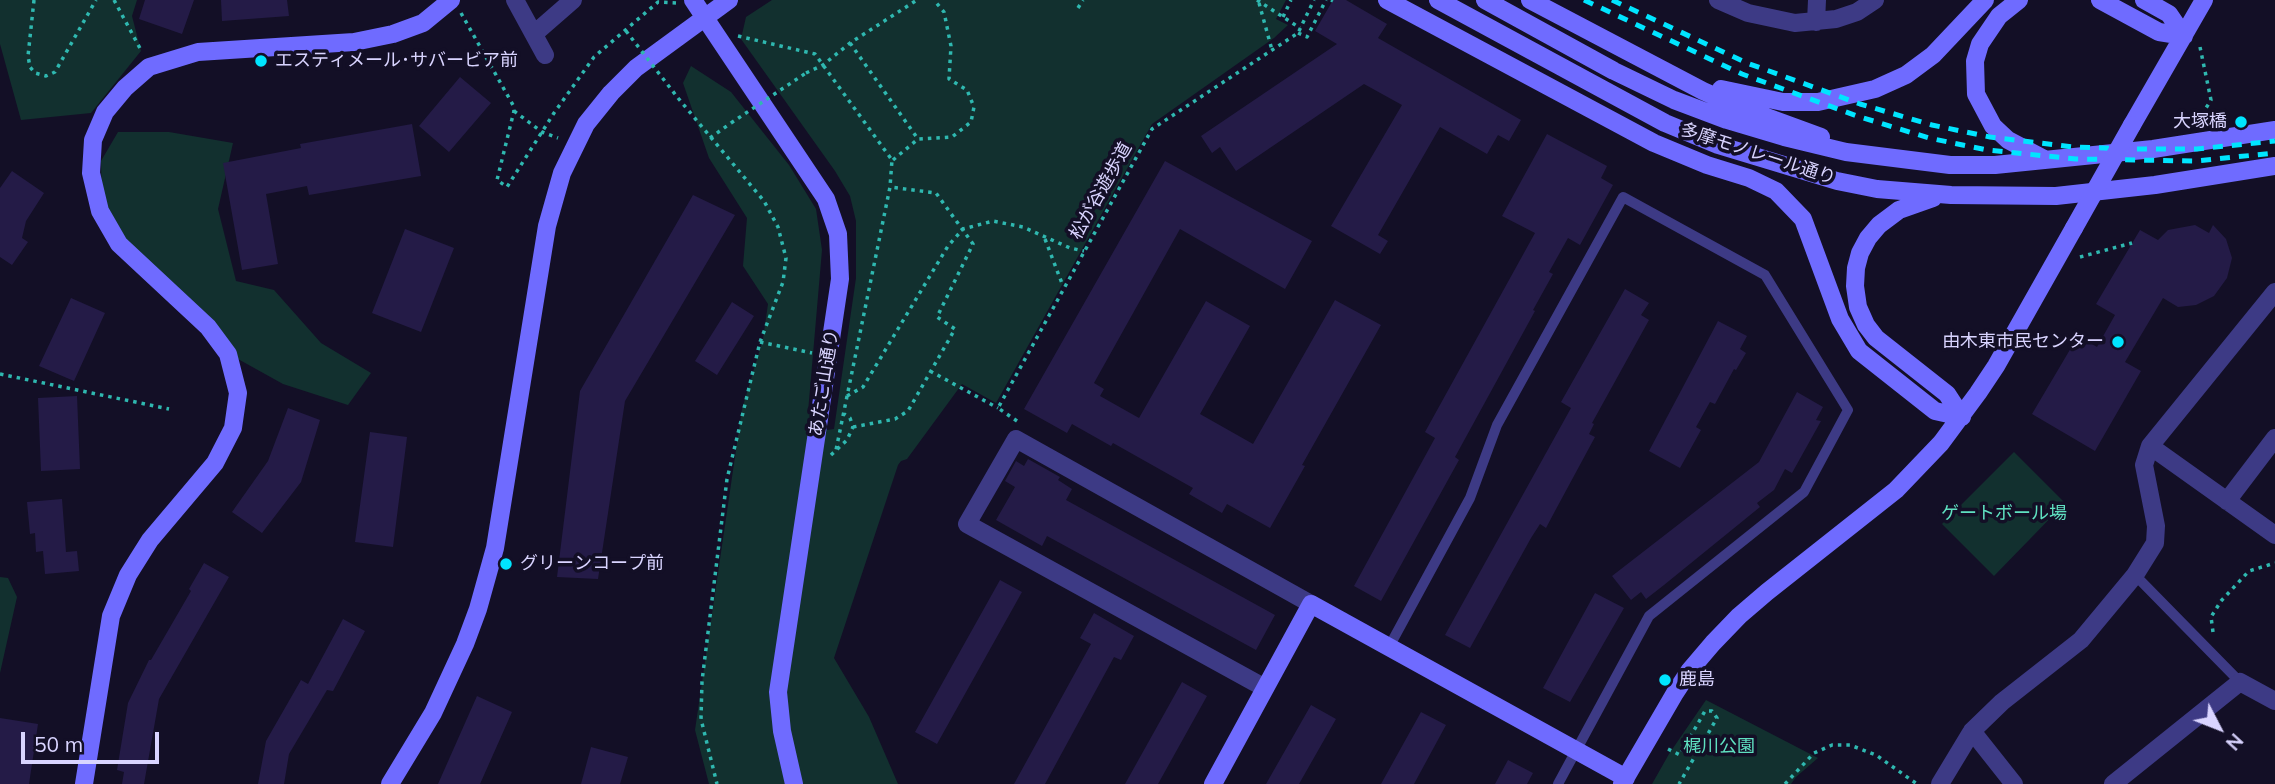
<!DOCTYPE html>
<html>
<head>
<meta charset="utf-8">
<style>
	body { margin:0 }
	#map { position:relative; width:2275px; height:784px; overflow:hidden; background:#130f26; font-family:Mulish,sans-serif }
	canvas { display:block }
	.north { position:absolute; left:2184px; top:693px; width:70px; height:70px; -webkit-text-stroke:5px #130f26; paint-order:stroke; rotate:132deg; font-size:19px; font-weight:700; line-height:28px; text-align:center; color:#d9d4ff }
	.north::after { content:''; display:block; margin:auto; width:24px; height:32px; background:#d9d4ff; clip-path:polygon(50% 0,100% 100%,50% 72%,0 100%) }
	.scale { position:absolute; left:21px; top:732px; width:138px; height:32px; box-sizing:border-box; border:4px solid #d9d4ff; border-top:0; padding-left:9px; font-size:21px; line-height:24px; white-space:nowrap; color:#d9d4ff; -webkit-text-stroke:5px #130f26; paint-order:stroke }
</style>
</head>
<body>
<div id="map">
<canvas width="2275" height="784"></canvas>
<div class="north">N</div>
<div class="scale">50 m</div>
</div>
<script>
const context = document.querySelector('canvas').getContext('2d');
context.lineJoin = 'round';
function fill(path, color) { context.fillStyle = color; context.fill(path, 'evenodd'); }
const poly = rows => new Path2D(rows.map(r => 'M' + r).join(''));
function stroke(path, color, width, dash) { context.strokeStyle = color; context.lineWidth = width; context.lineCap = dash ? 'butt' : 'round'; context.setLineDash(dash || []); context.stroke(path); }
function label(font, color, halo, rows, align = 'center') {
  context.font = font + ' Mulish,"Noto Sans JP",sans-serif'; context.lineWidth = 7; context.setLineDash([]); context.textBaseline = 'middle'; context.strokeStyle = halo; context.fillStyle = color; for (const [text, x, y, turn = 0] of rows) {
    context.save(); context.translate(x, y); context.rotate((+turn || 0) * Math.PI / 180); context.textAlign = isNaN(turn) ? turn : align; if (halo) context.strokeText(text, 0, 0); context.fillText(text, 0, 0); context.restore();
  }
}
const green = poly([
	[0,0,137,0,132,16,141,51,91,113,21,120,0,44],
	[772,0,1286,0,1276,19,1288,25,1274,38,1152,124,996,403,962,384,907,459,901,461,898,465,834,658,869,717,898,784,709,784,695,730,742,409,763,339,768,304,743,266,747,218,709,158,683,83,691,66,731,92,789,165,816,209,822,250,808,412,827,430,834,429,856,278,856,221,850,196,835,171,741,39,746,17],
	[118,132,169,132,233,143,218,209,236,281,274,290,321,343,371,373,348,405,283,384,238,359,121,240,102,209,101,161],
	[2014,452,2065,503,1994,576,1942,524],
	[0,577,8,578,17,597,0,673],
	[1706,700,1818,758,1796,777,1791,784,1652,784,1669,754]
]);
const building = poly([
	[145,0,194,0,182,34,139,19],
	[221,0,287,0,289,16,222,21],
	[1333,0,1346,0,1387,24,1378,38,1521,120,1509,141,1498,135,1487,154,1440,127,1378,235,1388,241,1380,254,1331,226,1402,105,1364,84,1236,171,1220,147,1212,153,1201,136,1337,44,1315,31],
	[460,77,491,103,449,152,419,126],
	[412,124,421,176,309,195,307,186,266,194,278,264,242,270,223,163,301,148,300,144],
	[1547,134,1607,166,1601,178,1613,185,1580,245,1568,238,1549,272,1553,274,1533,310,1535,311,1455,457,1459,460,1381,601,1354,586,1435,438,1425,432,1535,233,1502,216],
	[1165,161,1312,241,1285,289,1180,229,1094,383,1104,389,1100,396,1139,418,1206,301,1250,326,1200,414,1253,444,1335,300,1381,325,1302,465,1305,466,1270,528,1227,504,1222,513,1189,494,1193,488,1113,443,1111,446,1072,424,1067,433,1024,409],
	[12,171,44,193,26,221,22,238,28,242,12,265,0,257,0,188],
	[693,195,735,215,625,401,598,579,557,577,580,391],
	[2195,225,2209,233,2213,225,2226,239,2232,258,2227,278,2214,296,2196,305,2178,307,2163,298,2125,362,2141,371,2095,451,2032,414,2078,336,2097,347,2115,315,2096,304,2140,230,2158,240,2168,230],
	[405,229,454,248,421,332,372,313],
	[1625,289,1649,303,1641,315,1649,320,1592,423,1594,424,1589,434,1595,437,1555,511,1546,528,1540,524,1531,538,1470,648,1445,635,1571,408,1561,402],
	[71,298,105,313,74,381,39,366],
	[732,302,754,316,717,375,695,361],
	[1718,321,1747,336,1740,349,1746,353,1736,370,1734,369,1715,404,1710,402,1696,427,1701,430,1680,468,1649,451],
	[1797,392,1823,407,1816,420,1821,421,1792,473,1785,469,1774,490,1757,503,1760,507,1664,585,1646,599,1641,592,1631,600,1612,576,1759,462],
	[77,396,80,469,41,471,38,398],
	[288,408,320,420,301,482,262,533,232,512,268,461],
	[370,432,407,437,393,547,355,542],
	[1028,459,1060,477,1058,480,1072,489,1066,500,1275,615,1256,650,1047,536,1042,546,996,520,1015,487,1005,481,1016,461,1024,466],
	[62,499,66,552,77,551,79,571,45,574,43,551,36,552,35,533,30,534,27,502],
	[204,563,229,577,159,699,144,784,122,784,124,772,117,770,128,703,149,660,151,660,191,591,189,589],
	[1000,580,1022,592,937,744,915,732],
	[1595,593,1624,608,1570,702,1543,688],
	[1094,613,1134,636,1121,660,1114,657,1045,784,1014,784,1091,644,1080,638],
	[343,619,365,631,333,691,327,690,289,754,284,784,258,784,266,741,301,680,308,684],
	[1182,682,1207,696,1158,784,1125,784],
	[477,696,512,712,480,784,438,784],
	[1311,705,1336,719,1299,784,1266,784],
	[1421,712,1446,725,1414,784,1381,784],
	[0,718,38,724,29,784,0,784],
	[591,747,628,757,620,784,581,784],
	[1508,760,1533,773,1527,784,1495,784]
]);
const path = poly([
	[34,0,28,56,30,67,35,73,46,76,55,72,96,0],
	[114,0,142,52],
	[1257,0,1300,28],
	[1331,0,1333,1],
	[1259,3,1272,50],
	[1078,8,1083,0],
	[461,13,513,105,514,111,497,180,507,187,554,113,594,57,658,2,676,3],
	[1283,17,1291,0],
	[1298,33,1307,37,1326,0],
	[738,36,815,54,892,160,890,187,836,450],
	[850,43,918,139,952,137,971,122,974,107,967,90,949,79,951,46,944,12,934,0],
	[2200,47,2211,100,2206,108,2213,122],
	[806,73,823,65,850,43,917,0],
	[678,98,764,201,778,227,786,258,783,282,760,342,727,479,702,681,701,719,717,784],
	[514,111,542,132,558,138],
	[710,138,731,123],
	[893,160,918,139],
	[1045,239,1063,286],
	[2080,257,2132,243],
	[760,342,812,353],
	[930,371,998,408],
	[0,374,169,409],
	[847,396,863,387,948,246,963,229,993,221,1023,227,1070,248,1084,251],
	[1017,421,998,408,1152,129,1298,33,1314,0],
	[853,427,895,419,908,411,955,329,937,317,973,244,936,193,890,187],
	[831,455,847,440,853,427,850,418,844,414],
	[2213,632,2211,617,2221,601,2249,571,2275,563],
	[1668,749,1680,755,1705,711,1712,711,1717,718,1679,784],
	[1785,784,1814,753,1832,745,1850,745,1876,755,1917,784]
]);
const lane = poly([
	[2135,575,2240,682],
	[1389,647,1470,498,1497,425,1623,197,1765,275,1848,410,1804,492,1649,616,1558,784]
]);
const street = poly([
	[515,0,545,55],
	[1718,0,1748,13,1795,23,1836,19,1857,12,1875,0],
	[1816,22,1817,0],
	[534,34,573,0],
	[2150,446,2275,535],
	[2227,501,2275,438],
	[1265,688,967,524,1016,439,1311,604],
	[1972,731,2014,784],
	[1940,784,1972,731,2002,702,2081,640,2135,575,2155,543,2156,526,2144,465,2150,446,2275,292],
	[2113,784,2240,682,2275,701]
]);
const secondary = poly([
	[693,0,826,199,838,234,840,279,778,692,782,731,794,784],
	[1387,0,1654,143,1707,165,1749,178,1776,191,1803,219,1840,319,1859,351,1935,411,1962,417],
	[1438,0,1665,123,1718,145,1837,181,1877,189,1951,195,2056,196,2155,185,2275,166],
	[1485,0,1614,71,1674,100,1727,120,1784,137,1846,152,1950,165,1995,165,2153,149,2275,130],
	[1530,0,1703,91,1739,107,1821,137],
	[2019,0,1999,16,1980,44,1975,61,1976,94,1993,126,2008,140,2046,160],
	[2100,0,2159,32,2184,36],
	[2144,0,2169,14,2184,36],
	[1721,89,1783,102,1818,102,1875,89,1906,75,1933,55,1985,0],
	[2132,125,2204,0],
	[1933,198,1899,210,1879,225,1868,238,1860,253,1856,268,1855,286,1858,307,1866,325,1876,338,1947,394,1962,417],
	[84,784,111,616,128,575,150,540,215,463,233,428,238,393,228,354,208,327,119,244,100,211,91,173,93,140,105,112,125,88,149,67,198,52,354,42,393,34,423,23,451,0],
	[390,784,433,713,465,644,478,609,495,548,547,226,562,173,586,124,611,93,636,68,729,0],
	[1213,784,1311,604,1626,778],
	[1622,784,1675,693,1690,670,1713,643,1739,616,1767,592,1896,490,1941,443,1978,393,1996,366,2074,228]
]);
const rail = poly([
	[1584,0,1742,74,1857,116,1929,138,1987,150,2076,159,2195,161,2275,153],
	[1612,0,1747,63,1860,104,1932,125,1990,137,2074,147,2135,149,2197,149,2275,141]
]);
const pathBridge = poly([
	[626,31,678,98],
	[731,123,806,73]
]);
const secondaryBridge = poly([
	[2074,228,2132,125]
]);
const markers = [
	[261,61,7,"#00e5ff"],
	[2241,122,7,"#00e5ff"],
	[2118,342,7,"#00e5ff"],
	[506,564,7,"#00e5ff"],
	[1665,680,7,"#00e5ff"]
];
const poiNames = [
	["エスティメール･サバービア前",275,61],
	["大塚橋",2227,122,"right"],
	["由木東市民センター",2104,342,"right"],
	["グリーンコープ前",520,564],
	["鹿島",1679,680]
];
const streetNames = [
	["多摩モノレール通り",1758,154,18],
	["松が谷遊歩道",1101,191,-61],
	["あたご山通り",824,383,-81]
];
const parkNames = [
	["ゲートボール場",2004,514],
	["梶川公園",1719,747]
];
fill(green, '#12302f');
fill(building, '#241b47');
stroke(path, '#2fb8b0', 3.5, [3.5, 5]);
stroke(lane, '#3d3a85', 10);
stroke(street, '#3d3a85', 18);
stroke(secondary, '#6f6bff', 18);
stroke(rail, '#00e5ff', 5, [10, 9]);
stroke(pathBridge, '#2fb8b0', 3.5, [3.5, 5]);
stroke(secondaryBridge, '#6f6bff', 18);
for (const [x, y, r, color] of markers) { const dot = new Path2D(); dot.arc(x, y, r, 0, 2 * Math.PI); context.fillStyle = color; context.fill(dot); stroke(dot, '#130f26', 2.5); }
label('18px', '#d9d4ff', '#130f26', poiNames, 'left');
label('18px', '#d9d4ff', '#130f26', streetNames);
label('18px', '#5fe0c0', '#130f26', parkNames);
</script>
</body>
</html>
